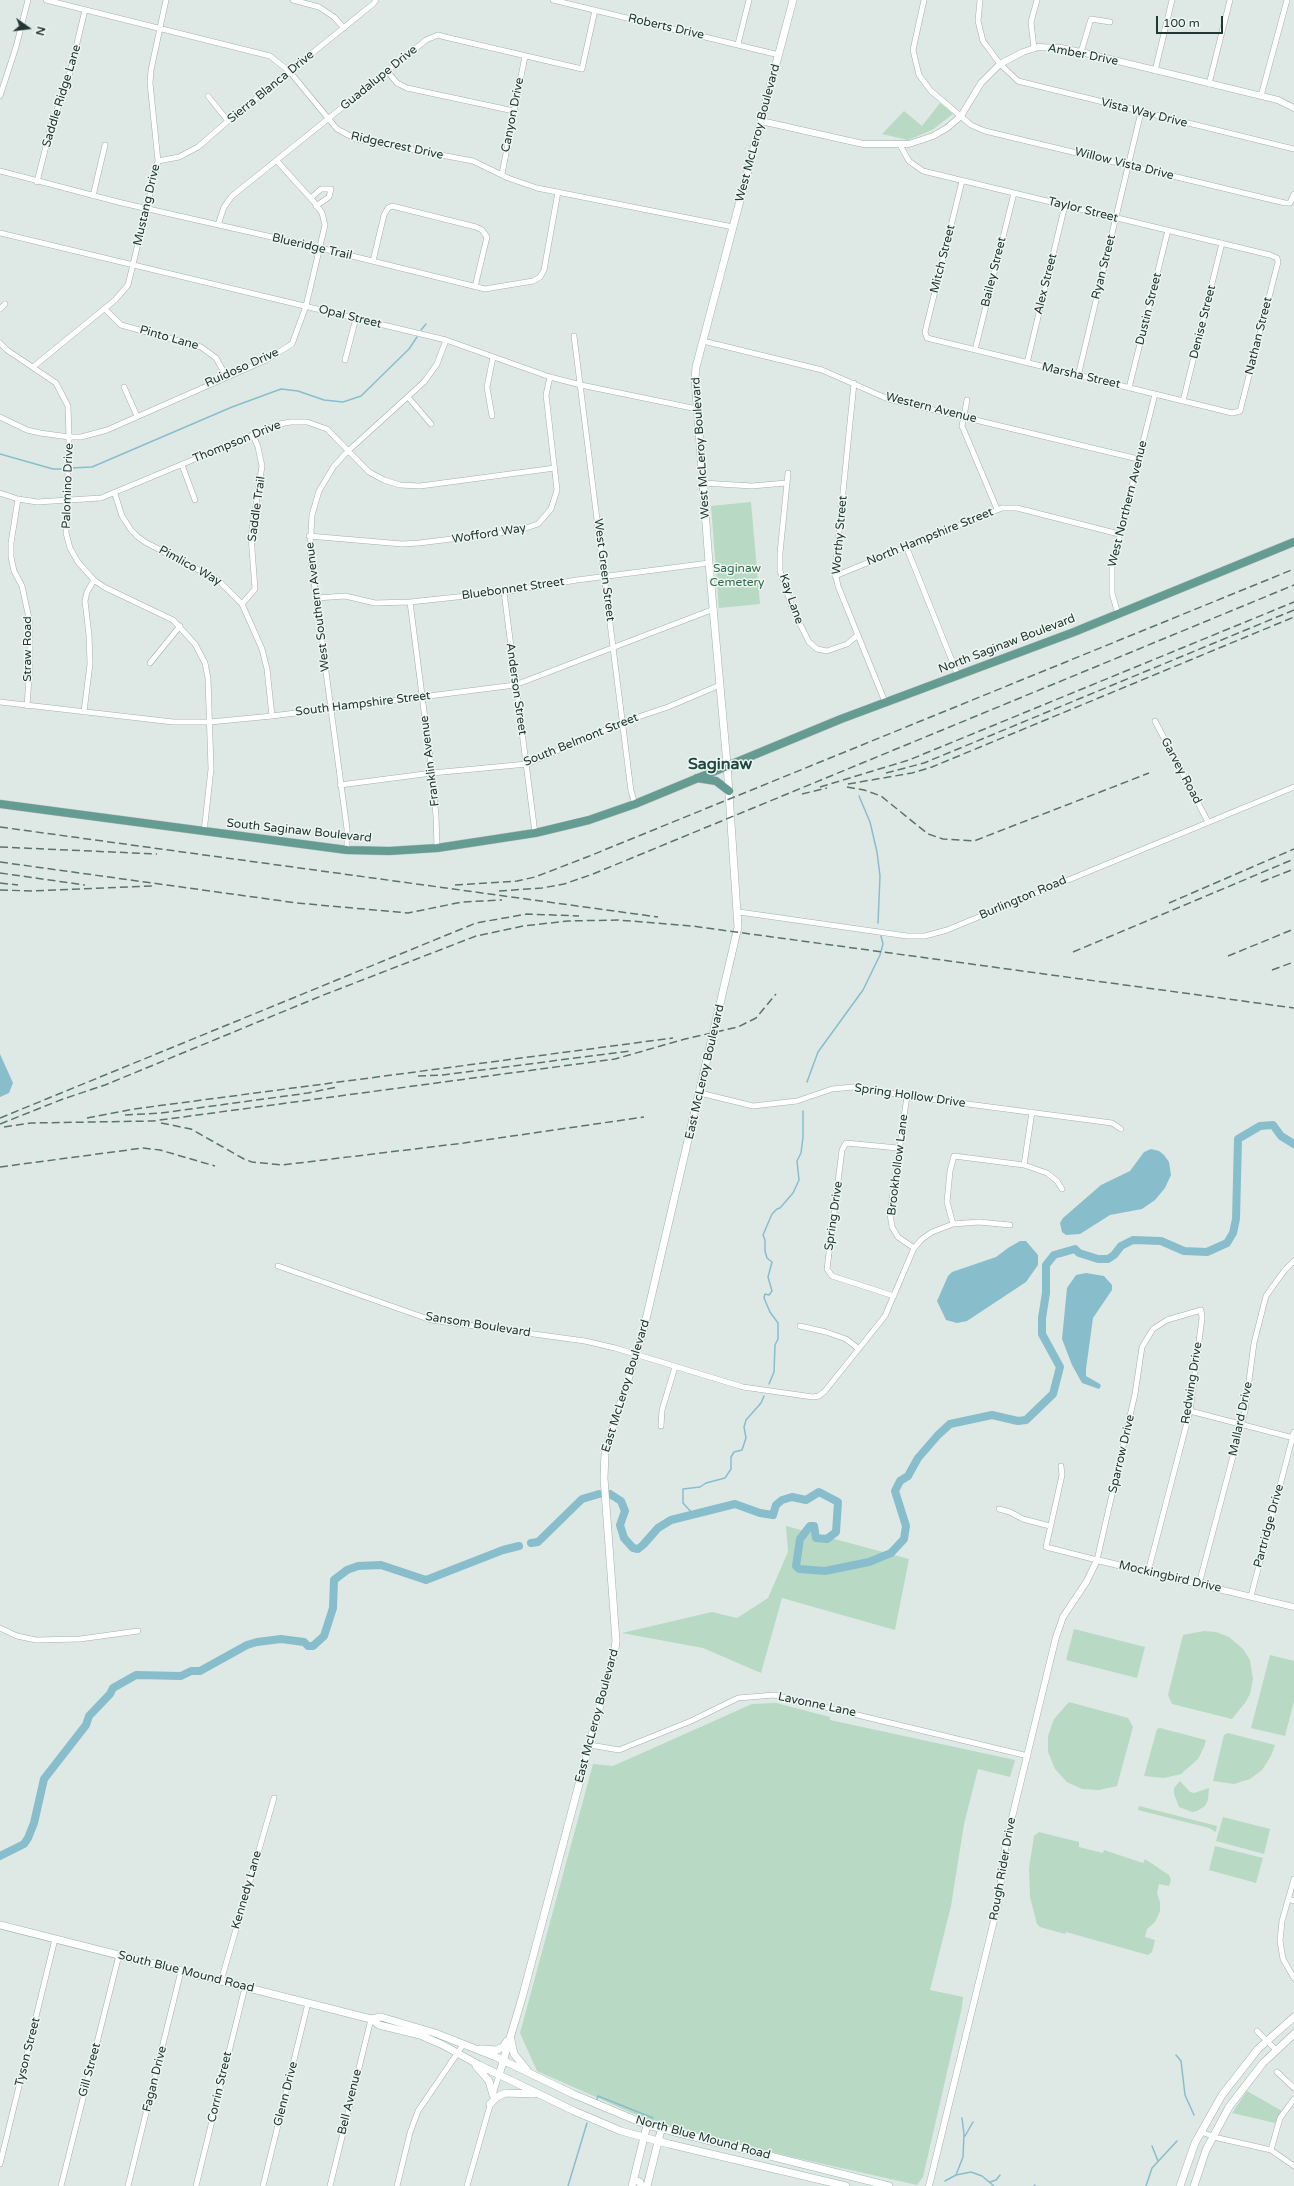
<!DOCTYPE html>
<html>
<head>
<meta charset="utf-8">
<style>
	body { margin:0 }
	#map { position:relative; width:1294px; height:2186px; overflow:hidden; background:#dee9e5; font-family:"Varela Round",sans-serif }
	canvas { display:block }
	.north { position:absolute; left:8px; top:8px; width:40px; height:40px; -webkit-text-stroke:3px #eef6f2; paint-order:stroke; rotate:104deg; font-size:11px; font-weight:700; line-height:16px; text-align:center; color:#213733 }
	.north::after { content:''; display:block; margin:auto; width:14px; height:18px; background:#213733; clip-path:polygon(50% 0,100% 100%,50% 72%,0 100%) }
	.scale { position:absolute; left:1156px; top:16px; width:67px; height:18px; box-sizing:border-box; border:2px solid #213733; border-top:0; padding-left:5px; font-size:12px; line-height:14px; white-space:nowrap; color:#213733; -webkit-text-stroke:3px #eef6f2; paint-order:stroke }
</style>
</head>
<body>
<div id="map">
<canvas width="1294" height="2186"></canvas>
<div class="north">N</div>
<div class="scale">100 m</div>
</div>
<script>
const context = document.querySelector('canvas').getContext('2d');
context.lineJoin = 'round';
function fill(path, color) { context.fillStyle = color; context.fill(path, 'evenodd'); }
const poly = rows => new Path2D(rows.map(r => 'M' + r).join(''));
function stroke(path, color, width, dash) { context.strokeStyle = color; context.lineWidth = width; context.lineCap = dash ? 'butt' : 'round'; context.setLineDash(dash || []); context.stroke(path); }
function label(font, color, halo, rows, align = 'center') {
  context.font = font + ' "Varela Round",sans-serif'; context.lineWidth = 3; context.setLineDash([]); context.textBaseline = 'middle'; context.strokeStyle = halo; context.fillStyle = color; for (const [text, x, y, turn = 0] of rows) {
    context.save(); context.translate(x, y); context.rotate((+turn || 0) * Math.PI / 180); context.textAlign = isNaN(turn) ? turn : align; if (halo) context.strokeText(text, 0, 0); context.fillText(text, 0, 0); context.restore();
  }
}
const green = poly([
	[940,103,953,114,932,130,908,140,882,134,904,111,922,126],
	[751,502,760,604,719,608,711,506],
	[786,1526,909,1559,895,1630,782,1598,761,1673,703,1648,622,1633,712,1612,737,1618,768,1598,788,1552],
	[1074,1629,1145,1647,1137,1678,1066,1660],
	[1204,1631,1216,1632,1229,1637,1243,1649,1250,1660,1253,1679,1250,1694,1245,1703,1232,1719,1172,1704,1168,1695,1183,1635],
	[1270,1655,1294,1661,1294,1701,1285,1736,1251,1728],
	[1069,1702,1128,1718,1133,1727,1117,1786,1099,1790,1082,1789,1067,1782,1055,1769,1048,1752,1048,1736,1054,1719],
	[776,1703,830,1717,830,1720,1015,1760,1010,1777,978,1769,964,1824,951,1906,930,1990,963,1997,962,2007,923,2177,917,2185,788,2156,648,2120,537,2071,520,2033,593,1764,613,1766,752,1704],
	[1160,1728,1206,1740,1204,1747,1198,1759,1181,1774,1164,1778,1144,1776,1157,1729],
	[1228,1733,1275,1745,1271,1756,1262,1770,1250,1779,1234,1784,1213,1781,1224,1735],
	[1180,1781,1190,1792,1194,1793,1209,1788,1208,1800,1205,1806,1197,1811,1192,1812,1179,1807,1174,1794,1174,1788],
	[1139,1806,1217,1826,1216,1832,1209,1828,1138,1810],
	[1223,1817,1270,1829,1264,1854,1216,1841],
	[1039,1832,1079,1842,1079,1847,1103,1853,1104,1850,1143,1863,1145,1859,1169,1875,1171,1880,1169,1886,1159,1884,1157,1893,1160,1902,1160,1911,1155,1922,1147,1929,1145,1937,1155,1940,1152,1952,1148,1955,1066,1932,1065,1934,1040,1927,1037,1924,1030,1897,1029,1868,1034,1836],
	[1215,1846,1263,1858,1256,1883,1209,1870],
	[1247,2091,1282,2111,1275,2123,1232,2113]
]);
const water = poly([
	[0,1054,13,1083,9,1093,0,1097],
	[1151,1149,1159,1151,1164,1155,1169,1162,1171,1175,1165,1188,1155,1200,1142,1209,1110,1215,1080,1234,1066,1235,1062,1232,1060,1223,1063,1218,1101,1185,1130,1171,1144,1152],
	[1020,1241,1026,1241,1038,1255,1038,1265,1026,1282,967,1321,957,1323,946,1320,937,1301,948,1276,952,1272,996,1257,1008,1248],
	[1086,1273,1104,1276,1112,1285,1112,1290,1093,1318,1086,1369,1086,1376,1100,1384,1101,1386,1099,1389,1082,1383,1072,1365,1062,1339,1067,1288,1076,1275]
]);
const stream = poly([
	[421,330,426,324],
	[0,454,53,469,64,469],
	[71,468,92,467,232,407,281,389,298,391,324,400,343,402,361,396,409,349,417,337],
	[859,796,870,822,877,852,880,876,878,923],
	[807,1082,818,1052,863,990,880,955,883,944,881,936],
	[769,1384,774,1372,775,1345,778,1339,778,1323,770,1312,764,1298,765,1294,769,1295,772,1291,768,1277,772,1262,767,1258,765,1251,765,1240,763,1235,772,1214,777,1209,780,1208,793,1193,799,1180,797,1161,801,1153,803,1137,803,1111],
	[693,1514,683,1503,683,1489,700,1487,706,1483,725,1478,731,1469,731,1457,734,1452,742,1450,746,1438,744,1427,746,1420,761,1403,764,1396],
	[1176,2055,1181,2061,1185,2095,1194,2115],
	[597,2099,598,2096,653,2118],
	[965,2136,973,2122],
	[1152,2146,1158,2161],
	[956,2175,963,2157,964,2134,962,2118],
	[945,2181,956,2175,971,2172,982,2176,994,2186],
	[990,2182,996,2180,1000,2175],
	[568,2186,587,2123],
	[1034,2186,1035,2185],
	[1146,2186,1152,2168,1177,2141]
]);
const river = poly([
	[610,1494,621,1501,625,1511,620,1525,624,1538,633,1548,638,1549,643,1545,658,1528,671,1520,735,1504,760,1513,773,1515,776,1505,782,1500,792,1497,806,1500,819,1492,838,1502,836,1532,827,1539,816,1538,814,1526,810,1526,800,1539,796,1566,799,1569,825,1571,869,1562,891,1553,904,1539,906,1526,895,1491,900,1481,908,1476,918,1458,938,1435,950,1424,992,1415,1018,1421,1026,1420,1053,1394,1060,1367,1042,1334,1042,1318,1046,1293,1046,1265,1054,1255,1075,1249,1079,1253,1098,1259,1108,1259,1114,1255,1121,1246,1133,1240,1161,1241,1184,1251,1207,1252,1227,1243,1233,1233,1236,1219,1238,1139,1260,1126,1273,1125,1281,1136,1294,1144],
	[531,1543,538,1542,582,1499,599,1494],
	[0,1856,24,1844,28,1838,34,1823,44,1779,86,1725,89,1716,110,1694,113,1688,136,1675,181,1676,191,1671,200,1671,247,1645,257,1642,281,1639,304,1642,308,1646,313,1646,324,1636,333,1608,334,1580,347,1570,358,1566,381,1565,426,1580,503,1550,519,1546]
]);
const minor = poly([
	[46,0,270,56,290,72,337,129,356,139,473,161,508,178,537,188,733,227],
	[293,0,319,7,334,17,344,28],
	[553,0,779,55],
	[924,0,913,50,919,75,931,91,971,125,985,131,1285,203,1290,203,1294,194],
	[980,0,978,21,983,41,1000,64,1018,81,1294,149],
	[738,44,749,0],
	[1034,49,1031,22,1037,0],
	[1081,52,1091,19,1110,22],
	[387,71,397,83,407,88,514,111],
	[1155,71,1172,0],
	[1209,84,1230,0],
	[0,96,16,47,28,0],
	[208,96,228,121],
	[1261,96,1287,0],
	[900,145,909,161,923,171,1014,193,1270,255,1277,258,1278,262,1240,411,1232,413,927,338,925,332,962,181],
	[158,161,179,157,198,147,228,121,373,4,376,0],
	[0,171,122,203,320,248,485,289,533,281,540,277,544,270,558,192],
	[502,174,525,56],
	[37,182,51,126,67,84,85,10],
	[93,196,105,145],
	[311,198,321,189,331,189,329,197,316,206],
	[218,225,224,207,232,196,426,40,438,35,445,37,582,69,595,10],
	[0,233,446,340,550,377,581,385,697,409],
	[373,261,384,215,388,208,392,206,476,227,482,230,487,237,475,287],
	[0,309,5,304],
	[105,309,121,325,201,347,216,358,226,376],
	[574,336,631,791,635,804],
	[703,341,822,370,888,399,1138,459],
	[0,343,7,350,56,383,68,406,69,437,66,533,70,548,78,562,94,580,104,587,173,620,195,644,205,663,208,678,211,769,204,832],
	[975,350,1014,193],
	[345,360,356,318],
	[1027,363,1065,205],
	[33,367,115,300,128,285,158,161,150,83,151,70,166,0],
	[1078,376,1141,112],
	[854,383,835,572,838,586,885,702],
	[124,387,137,416],
	[1129,388,1168,230],
	[408,397,431,424],
	[967,400,962,426,997,509],
	[1183,401,1222,243],
	[492,416,487,387,493,357],
	[0,417,27,430,40,433,69,437,81,437,107,430,266,360,292,344,306,306,325,225,322,213,314,202,277,161],
	[182,465,195,500],
	[788,473,780,553,780,571,793,610,809,642,817,649,827,651,847,644,858,635],
	[703,483,752,486,786,483],
	[0,493,18,499,37,502,101,498,279,424,291,422,307,422,327,429,369,472,384,480,400,485,420,486,555,468],
	[115,494,122,516,131,530,138,537,145,542,218,580,242,604,262,649,267,669,272,716],
	[18,499,11,543,11,557,14,571,22,586,30,623,30,664,27,706],
	[309,536,402,544,419,543,517,531,538,524,551,509,557,490,546,395,550,377],
	[906,546,958,676],
	[835,576,1002,508,1017,508,1119,534],
	[504,592,535,833],
	[317,598,345,596,375,603,410,602,504,592,577,580,709,563],
	[410,602,432,773,436,816,437,848],
	[242,604,255,589,251,536,262,466,258,447,253,435],
	[1118,614,1112,593,1112,565,1155,394],
	[150,663,180,626],
	[0,702,173,722,210,722,272,716,515,685,714,609],
	[84,712,90,664,89,635,85,601,87,592,94,580],
	[1155,721,1208,822],
	[340,785,432,773,527,764,623,722,668,707,720,685],
	[347,850,347,829,310,552,312,515,319,491,334,466,348,451,424,382,437,364,446,340],
	[739,912,907,936,925,936,947,930,993,911,1294,787],
	[700,1093,753,1106,797,1101,832,1089,853,1087,907,1096,1112,1123,1121,1129],
	[907,1096,890,1214,892,1227,898,1237,914,1248],
	[1024,1165,1032,1112],
	[953,1224,947,1202,950,1171,954,1156,1024,1165,1047,1173,1057,1181,1062,1189],
	[278,1266,431,1320,585,1341,615,1348,743,1387,813,1397,819,1396,825,1391,885,1316,914,1248,922,1239,932,1232,953,1224,979,1222,1010,1225],
	[894,1296,832,1276,827,1269,842,1150,846,1143,898,1148],
	[800,1326,826,1332,846,1339,859,1349],
	[1190,1411,1294,1438],
	[661,1426,662,1410,675,1367],
	[1061,1466,1062,1475,1046,1547,1097,1560,1135,1394,1142,1347,1153,1329,1167,1320,1201,1310,1202,1318,1190,1411,1148,1572],
	[999,1509,1010,1512,1023,1519,1050,1526],
	[1199,1584,1245,1411,1254,1343,1266,1296,1284,1271,1294,1261],
	[1251,1596,1294,1432],
	[0,1628,17,1636,36,1640,80,1639,138,1631],
	[590,1745,619,1750,691,1721,738,1698,774,1695,1028,1756],
	[1294,1879,1282,1921,1280,1941,1283,1959,1294,1978],
	[1288,1899,1294,1901],
	[221,1981,274,1798],
	[1257,2031,1276,2050],
	[1277,2072,1294,2088],
	[493,2095,499,2075],
	[1201,2132,1218,2138,1271,2150,1294,2166],
	[1271,2150,1280,2118,1294,2099],
	[0,2164,55,1939],
	[61,2186,119,1955],
	[128,2186,181,1971],
	[196,2186,245,1987],
	[263,2186,308,2003],
	[330,2186,371,2019],
	[397,2186,410,2133,418,2111,463,2045],
	[467,2186,491,2102]
]);
const tertiary = poly([
	[761,121,863,144,909,144,933,136,947,128,961,116,981,83,1000,64,1023,52,1038,47,1061,48,1081,52,1278,100,1294,108],
	[929,2186,998,1904,1006,1842,1056,1637,1063,1617,1087,1581,1097,1560,1294,1607]
]);
const secondary = poly([
	[0,1925,371,2019,379,2025,420,2035,443,2045,479,2065,574,2111,621,2131,669,2144,846,2186],
	[371,2019,381,2017,435,2033,496,2057,573,2094,647,2125,889,2186],
	[511,2040,514,2054,527,2070],
	[481,2049,497,2050,503,2047,507,2041],
	[476,2066,489,2081,493,2095],
	[499,2075,522,1998,615,1649,616,1641,604,1478,605,1453,643,1332,738,927,727,764,709,563,695,378,696,367,793,0],
	[490,2104,497,2097,505,2093,534,2094],
	[634,2180,640,2182,641,2186],
	[632,2186,647,2125],
	[647,2186,661,2130],
	[1180,2186,1195,2143,1222,2095,1258,2049,1294,2017],
	[1194,2186,1206,2150,1229,2107,1263,2063,1294,2034]
]);
const primary = poly([
	[697,778,716,781,729,791],
	[0,804,347,850,389,851,437,848,535,833,589,820,635,804,841,719,1074,632,1294,542]
]);
const rail = poly([
	[886,773,924,763,1294,610],
	[848,784,912,773,932,767,1294,617],
	[820,787,909,760,1294,602],
	[847,787,864,790,881,796,928,834,943,839,974,841,1149,773],
	[802,794,827,788],
	[0,827,658,917],
	[0,847,157,854],
	[0,862,297,903,397,912,408,913,462,902,502,900],
	[0,873,85,885],
	[1261,882,1294,869],
	[0,883,18,885],
	[455,885,517,881,535,877,587,857,1294,569],
	[0,890,32,891,152,886],
	[499,891,542,888,564,884,593,874,1294,585],
	[1169,903,1294,849],
	[1073,952,1294,859],
	[1228,956,1294,929],
	[1272,970,1294,962],
	[418,1076,443,1075,630,1051],
	[125,1115,161,1113,308,1093,337,1087],
	[0,1118,476,923,527,914,579,916],
	[87,1118,134,1109,673,1038],
	[161,1123,191,1129,244,1159,252,1162,282,1165,464,1143,644,1117],
	[0,1124,63,1099,105,1085,321,996,476,936,523,926,568,921,618,920,692,926,1294,1008],
	[4,1127,31,1123,153,1121,615,1059,685,1039,738,1027,756,1018,776,994],
	[0,1167,143,1148,160,1150,215,1166]
]);
const streetNames = [
	["Roberts Drive",666,27,13],
	["Amber Drive",1083,55,11],
	["Guadalupe Drive",379,78,-39],
	["Sierra Blanca Drive",271,87,-39],
	["Saddle Ridge Lane",62,96,-73],
	["Vista Way Drive",1144,113,14],
	["Canyon Drive",513,115,-79],
	["West McLeroy Boulevard",758,133,-75],
	["Ridgecrest Drive",397,146,12],
	["Willow Vista Drive",1124,164,14],
	["Mustang Drive",147,205,-77],
	["Taylor Street",1083,210,14],
	["Blueridge Trail",312,247,13],
	["Mitch Street",943,259,-76],
	["Ryan Street",1104,267,-76],
	["Bailey Street",994,272,-76],
	["Alex Street",1046,284,-76],
	["Dustin Street",1149,309,-76],
	["Opal Street",350,317,14],
	["Denise Street",1203,322,-76],
	["Nathan Street",1259,336,-76],
	["Pinto Lane",169,338,16],
	["Ruidoso Drive",242,368,-24],
	["Marsha Street",1081,376,13],
	["Western Avenue",931,408,14],
	["Thompson Drive",237,442,-22],
	["West McLeroy Boulevard",701,448,-94],
	["Palomino Drive",68,486,-88],
	["West Northern Avenue",1128,504,-76],
	["Saddle Trail",257,509,-82],
	["Wofford Way",489,534,-9],
	["Worthy Street",840,535,-85],
	["North Hampshire Street",930,537,-22],
	["Pimlico Way",190,566,29],
	["West Green Street",604,570,83],
	["Bluebonnet Street",513,589,-8],
	["Kay Lane",791,599,71],
	["West Southern Avenue",318,607,-97],
	["North Saginaw Boulevard",1007,644,-21],
	["Straw Road",28,649,-90],
	["Anderson Street",516,689,82],
	["South Hampshire Street",363,704,-7],
	["South Belmont Street",581,740,-22],
	["Franklin Avenue",430,761,-97],
	["Garvey Road",1181,771,62],
	["South Saginaw Boulevard",299,831,6],
	["Burlington Road",1023,898,-23],
	["East McLeroy Boulevard",705,1072,-77],
	["Spring Hollow Drive",910,1096,8],
	["Brookhollow Lane",898,1165,-83],
	["Spring Drive",834,1216,-82],
	["Sansom Boulevard",478,1325,9],
	["Redwing Drive",1192,1383,-81],
	["East McLeroy Boulevard",626,1386,-73],
	["Mallard Drive",1241,1419,-78],
	["Sparrow Drive",1122,1454,-77],
	["Partridge Drive",1269,1526,-75],
	["Mockingbird Drive",1170,1577,13],
	["Lavonne Lane",817,1705,12],
	["East McLeroy Boulevard",597,1716,-75],
	["Rough Rider Drive",1003,1869,-80],
	["Kennedy Lane",247,1890,-74],
	["South Blue Mound Road",186,1972,14],
	["Tyson Street",28,2052,-76],
	["Gill Street",90,2070,-75],
	["Fagan Drive",155,2079,-76],
	["Corrin Street",220,2087,-77],
	["Glenn Drive",286,2094,-76],
	["Bell Avenue",350,2102,-76],
	["North Blue Mound Road",703,2138,15]
];
const parkNames = [
	["Saginaw",737,569],
	["Cemetery",737,583]
];
const districtNames = [
	["Saginaw",720,765]
];
fill(green, '#b8d9c3');
fill(water, '#88becc');
stroke(stream, '#88becc', 1.5);
stroke(river, '#88becc', 8);
stroke(minor, '#a2b0ac', 6);
stroke(tertiary, '#a2b0ac', 7);
stroke(secondary, '#9eb4ad', 8);
stroke(primary, '#bcc3c2', 9);
stroke(minor, '#fff', 5);
stroke(tertiary, '#fff', 6);
stroke(secondary, '#fff', 7);
stroke(primary, '#659c91', 8);
stroke(rail, '#5b736e', 1.5, [8, 4]);
label('12px', '#213733', '#eef6f2', streetNames);
label('12px', '#2d6c49', '#eef6f2', parkNames);
label('bold 16px', '#1e4840', '#eef6f2', districtNames);
</script>
</body>
</html>
